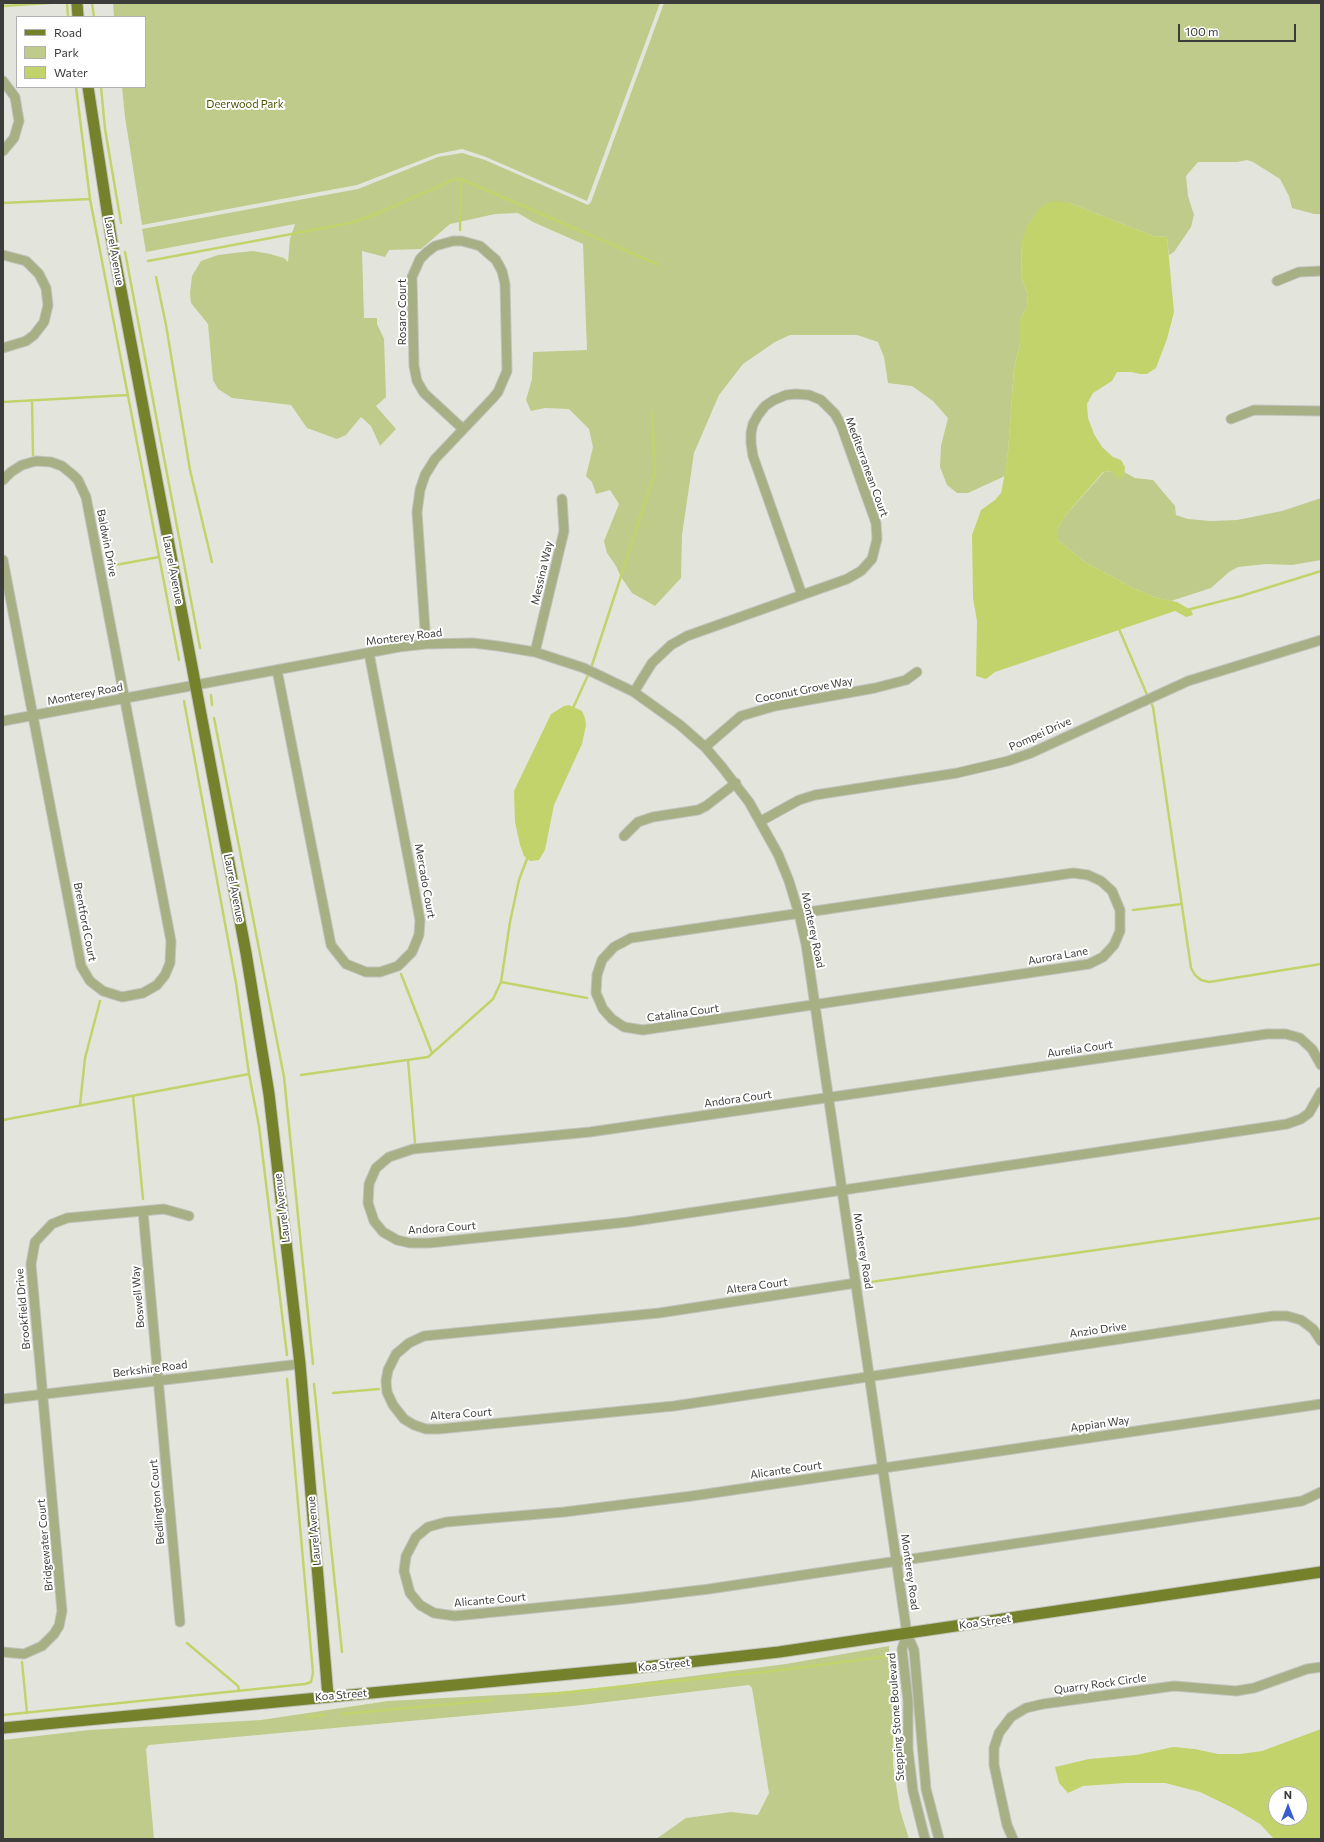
<!DOCTYPE html>
<html>
<head>
<meta charset="utf-8">
<style>
	body { margin:0 }
	#map { position:relative; width:1324px; height:1842px; overflow:hidden; background:#e3e5dd; font-family:Commissioner,sans-serif }
	canvas { display:block }
	.frame { position:absolute; inset:0; border:4px solid #3c3d3a; pointer-events:none }
	.legend { position:absolute; left:16px; top:16px; width:130px; height:72px; box-sizing:border-box; background:#fff; border:1px solid #b1b1b0; margin:0; padding:5px 7px; list-style:none; font-size:12px; color:#3c3d3a }
	.legend li { display:flex; align-items:center; gap:8px; height:20px }
	.legend b { width:20px; border:1px solid #b1b1b0 }
	.north { position:absolute; left:1268px; top:1786px; width:40px; height:40px; box-sizing:border-box; background:#fff; border:1px solid #b1b1b0; border-radius:50%; rotate:0deg; font-size:11px; font-weight:700; line-height:16px; text-align:center; color:#3c3d3a }
	.north::after { content:''; display:block; margin:auto; width:14px; height:18px; background:#395dcf; clip-path:polygon(50% 0,100% 100%,50% 72%,0 100%) }
	.scale { position:absolute; left:1178px; top:24px; width:118px; height:18px; box-sizing:border-box; border:2px solid #3c3d3a; border-top:0; padding-left:5px; font-size:12px; line-height:14px; white-space:nowrap; color:#3c3d3a; -webkit-text-stroke:3px #fff; paint-order:stroke }
</style>
</head>
<body>
<div id="map">
<canvas width="1324" height="1842"></canvas>
<div class="frame"></div>
<ul class="legend">
<li><b style="height:5px;background:#75812b"></b>Road</li>
<li><b style="height:11px;background:#bfcb8a"></b>Park</li>
<li><b style="height:11px;background:#c3d36c"></b>Water</li>
</ul>
<div class="north">N</div>
<div class="scale">100 m</div>
</div>
<script>
const context = document.querySelector('canvas').getContext('2d');
context.lineJoin = 'round';
function fill(path, color) { context.fillStyle = color; context.fill(path, 'evenodd'); }
const poly = rows => new Path2D(rows.map(r => 'M' + r).join(''));
function stroke(path, color, width, dash) { context.strokeStyle = color; context.lineWidth = width; context.lineCap = dash ? 'butt' : 'round'; context.setLineDash(dash || []); context.stroke(path); }
function label(font, color, halo, rows, align = 'center') {
  context.font = font + ' Commissioner,sans-serif'; context.lineWidth = 4; context.setLineDash([]); context.textBaseline = 'middle'; context.strokeStyle = halo; context.fillStyle = color; for (const [text, x, y, turn = 0] of rows) {
    context.save(); context.translate(x, y); context.rotate((+turn || 0) * Math.PI / 180); context.textAlign = isNaN(turn) ? turn : align; if (halo) context.strokeText(text, 0, 0); context.fillText(text, 0, 0); context.restore();
  }
}
const green = poly([
	[113,3,660,3,587,201,486,157,462,149,437,154,357,185,142,225,125,117,122,87,145,87,145,17,114,17],
	[664,3,1321,3,1321,214,1314,214,1292,208,1289,196,1280,179,1253,162,1247,160,1237,162,1198,162,1186,176,1188,196,1194,215,1191,227,1174,252,1169,255,1167,237,1153,236,1070,203,1022,241,1021,277,1028,295,1027,307,1020,319,1020,343,1014,369,1008,452,1005,476,968,493,957,493,947,485,940,467,941,446,948,418,933,401,912,386,888,383,884,357,878,342,857,335,790,335,775,342,743,364,719,395,694,453,682,535,681,578,655,606,632,593,621,577,616,566,607,553,604,541,619,504,610,490,596,494,592,482,586,476,593,447,589,429,569,409,545,408,531,411,526,400,532,379,533,352,587,350,583,244,533,222,518,213,495,214,450,224,421,249,389,250,385,257,362,251,364,318,377,318,377,324,384,339,386,397,376,406,396,429,380,446,371,426,361,417,346,435,337,439,307,428,291,405,232,398,218,389,213,380,208,324,191,303,190,293,192,276,201,261,218,255,234,253,253,251,270,254,284,258,288,262,290,239,295,224,146,252,142,229,358,189,438,157,462,153,485,160,588,205,591,202],
	[1112,471,1124,477,1124,472,1135,478,1153,480,1175,506,1176,515,1188,519,1210,521,1237,520,1282,511,1321,498,1321,560,1292,565,1266,564,1238,567,1229,572,1211,588,1171,601,1157,598,1133,588,1085,562,1057,539,1057,530,1065,516,1104,472],
	[889,1646,893,1712,893,1765,900,1810,909,1839,656,1839,686,1818,731,1812,757,1815,759,1813,769,1793,752,1688,749,1685,573,1706,149,1745,146,1749,154,1839,3,1839,3,1740,89,1730,261,1720,388,1701,575,1691,786,1664]
]);
const water = poly([
	[1052,201,1070,203,1153,236,1167,237,1174,312,1167,339,1156,368,1147,374,1140,374,1131,372,1117,372,1112,381,1093,393,1087,404,1088,418,1094,434,1102,447,1113,457,1121,460,1125,467,1124,477,1119,479,1112,471,1103,472,1065,516,1057,530,1057,539,1085,562,1133,588,1157,598,1177,602,1191,610,1193,615,1186,617,1175,611,995,672,986,679,976,676,977,621,973,598,972,535,981,510,995,500,1001,493,1005,473,1008,452,1014,369,1020,343,1020,319,1027,307,1028,295,1021,277,1022,241,1027,226,1040,208],
	[569,705,582,711,585,718,586,725,582,744,554,805,545,850,539,860,530,861,524,856,520,845,515,822,514,791,551,714,564,706],
	[1321,1729,1321,1839,1274,1839,1260,1824,1233,1808,1200,1792,1165,1783,1125,1783,1083,1786,1068,1793,1059,1783,1055,1767,1089,1759,1136,1755,1173,1747,1195,1749,1218,1754,1240,1754,1262,1751],
	[1276,1794,1300,1794,1300,1818,1276,1818]
]);
const stream = poly([
	[67,3,68,17],
	[92,3,94,17],
	[3,6,49,3],
	[76,87,90,199,179,660],
	[101,87,105,129,121,223],
	[3,203,90,199],
	[460,230,461,179],
	[125,252,200,648],
	[148,261,350,223,374,215,455,179,461,179,657,264],
	[156,277,166,325,190,470,212,562],
	[32,400,33,455],
	[3,402,128,395],
	[110,566,159,557],
	[1187,610,1241,596,1321,571],
	[1119,629,1148,697],
	[591,668,655,472,652,413],
	[211,695,212,705],
	[184,701,236,983,249,1074,259,1126,287,1355],
	[1150,701,1153,707,1191,968,1195,975,1201,980,1209,982,1321,964],
	[573,708,589,673],
	[214,718,284,1077,313,1364],
	[1133,910,1182,904],
	[401,974,432,1053],
	[501,982,587,998],
	[408,1060,415,1143],
	[301,1075,428,1057,493,999,501,982,510,922,519,880,528,856],
	[133,1096,143,1199],
	[80,1105,85,1058,100,1001],
	[3,1120,249,1074],
	[871,1282,1321,1218],
	[314,1384,342,1652],
	[333,1393,379,1389],
	[187,1643,238,1686,239,1691],
	[22,1662,27,1713],
	[530,1696,764,1672,890,1656],
	[342,1714,493,1700],
	[3,1715,305,1684,311,1682,313,1673,287,1379],
	[306,1717,325,1715]
]);
const minor = poly([
	[3,81,15,97,19,121,14,138,3,151],
	[3,255,26,261,39,274,46,288,48,305,44,322,34,335,26,341,3,348],
	[1277,281,1299,272,1321,271],
	[1231,419,1254,410,1321,411],
	[3,480,11,472,22,465,36,461,51,462,62,466,73,475,78,480,86,497,171,941,170,963,165,975,157,985,143,993,122,997,103,991,90,981,81,966,3,560],
	[426,644,417,512,420,490,425,475,435,459,493,398,498,392,507,371,505,284,502,271,496,260,480,246,462,241,453,241,435,246,427,252,420,259,412,277,414,366,417,381,424,393,463,429],
	[535,652,564,531,562,499],
	[277,670,331,945,346,964,366,972,380,972,398,966,412,952,419,935,420,920,369,653],
	[634,692,652,663,671,645,687,636,847,579,861,571,872,559,877,539,876,523,841,425,835,414,821,400,809,395,796,394,786,395,774,400,765,406,758,415,753,424,751,433,751,443,753,456,802,595],
	[3,721,399,647,426,644,473,643,498,646,535,652,584,668,607,679,634,692,680,725,705,747,722,767,749,802,778,854,789,881,799,914,806,944,907,1634,914,1650,926,1789,939,1839],
	[705,747,741,716,775,706,875,688,906,680,917,672],
	[761,821,799,800,815,795,957,773,1008,761,1031,753,1188,681,1321,640],
	[624,836,638,822,653,817,698,810,706,806,736,783],
	[1073,873,1088,875,1101,881,1112,891,1120,910,1120,931,1114,945,1103,957,1089,964,643,1030,624,1027,612,1019,603,1009,596,993,597,975,602,960,614,947,631,938,1073,873],
	[1321,1065,1312,1049,1300,1038,1286,1034,1267,1034,590,1132,413,1149,389,1157,376,1168,369,1184,368,1203,374,1221,383,1232,397,1240,410,1243,429,1243,628,1222,1287,1124,1301,1119,1309,1113,1321,1092],
	[143,1211,180,1622],
	[856,1283,659,1313,424,1336,409,1343,396,1354,388,1370,386,1381,387,1392,393,1405,404,1419,414,1425,426,1429,439,1429,674,1406,1273,1316,1287,1316,1301,1320,1313,1329,1321,1341],
	[3,1399,300,1364],
	[1321,1404,692,1496,564,1512,446,1522,428,1527,416,1537,406,1556,404,1571,410,1593,420,1605,434,1613,455,1616,626,1599,709,1589,1302,1501,1321,1492],
	[907,1634,902,1649,908,1701,908,1749,913,1791,925,1839],
	[3,1652,24,1654,42,1646,54,1634,59,1626,62,1611,31,1264,35,1242,52,1224,67,1218,164,1209,189,1216],
	[1013,1839,1007,1825,994,1765,994,1748,999,1733,1011,1717,1026,1708,1043,1704,1174,1686,1236,1691,1254,1688,1307,1669,1321,1667]
]);
const major = poly([
	[77,3,78,17],
	[88,87,111,237,246,953,269,1094,300,1364,328,1696],
	[3,1728,644,1667,779,1652,1321,1572]
]);
const parkNames = [
	["Deerwood Park",245,104]
];
const streetNames = [
	["Laurel Avenue",114,251,80],
	["Rosaro Court",402,312,-90],
	["Mediterranean Court",867,467,70],
	["Baldwin Drive",107,543,79],
	["Laurel Avenue",173,570,79],
	["Messina Way",542,573,-77],
	["Monterey Road",404,637,-7],
	["Coconut Grove Way",804,690,-11],
	["Monterey Road",85,694,-11],
	["Pompei Drive",1040,734,-24],
	["Mercado Court",425,881,80],
	["Laurel Avenue",234,888,79],
	["Brentford Court",85,922,79],
	["Monterey Road",813,930,78],
	["Aurora Lane",1058,956,-10],
	["Catalina Court",683,1013,-8],
	["Aurelia Court",1080,1049,-8],
	["Andora Court",738,1099,-8],
	["Laurel Avenue",282,1208,-97],
	["Andora Court",442,1228,-4],
	["Monterey Road",863,1251,81],
	["Altera Court",757,1286,-8],
	["Boswell Way",138,1297,-95],
	["Brookfield Drive",23,1309,-95],
	["Anzio Drive",1098,1330,-8],
	["Berkshire Road",150,1369,-7],
	["Altera Court",461,1414,-4],
	["Appian Way",1100,1424,-8],
	["Alicante Court",786,1470,-8],
	["Bedlington Court",157,1502,-95],
	["Laurel Avenue",314,1531,-95],
	["Bridgewater Court",45,1545,-95],
	["Monterey Road",910,1572,82],
	["Alicante Court",490,1600,-5],
	["Koa Street",985,1622,-8],
	["Koa Street",664,1665,-6],
	["Quarry Rock Circle",1100,1684,-8],
	["Koa Street",341,1695,-5],
	["Stepping Stone Boulevard",896,1717,-94]
];
fill(green, '#bfcb8a');
fill(water, '#c3d36c');
stroke(stream, '#c3d36c', 2.5);
stroke(minor, '#c2c3bc', 11);
stroke(major, '#c2c3bc', 13);
stroke(minor, '#a7af85', 9);
stroke(major, '#75812b', 11);
label('11px', '#4b5504', '#fff', parkNames);
label('11px', '#3c3d3a', '#fff', streetNames);
</script>
</body>
</html>
